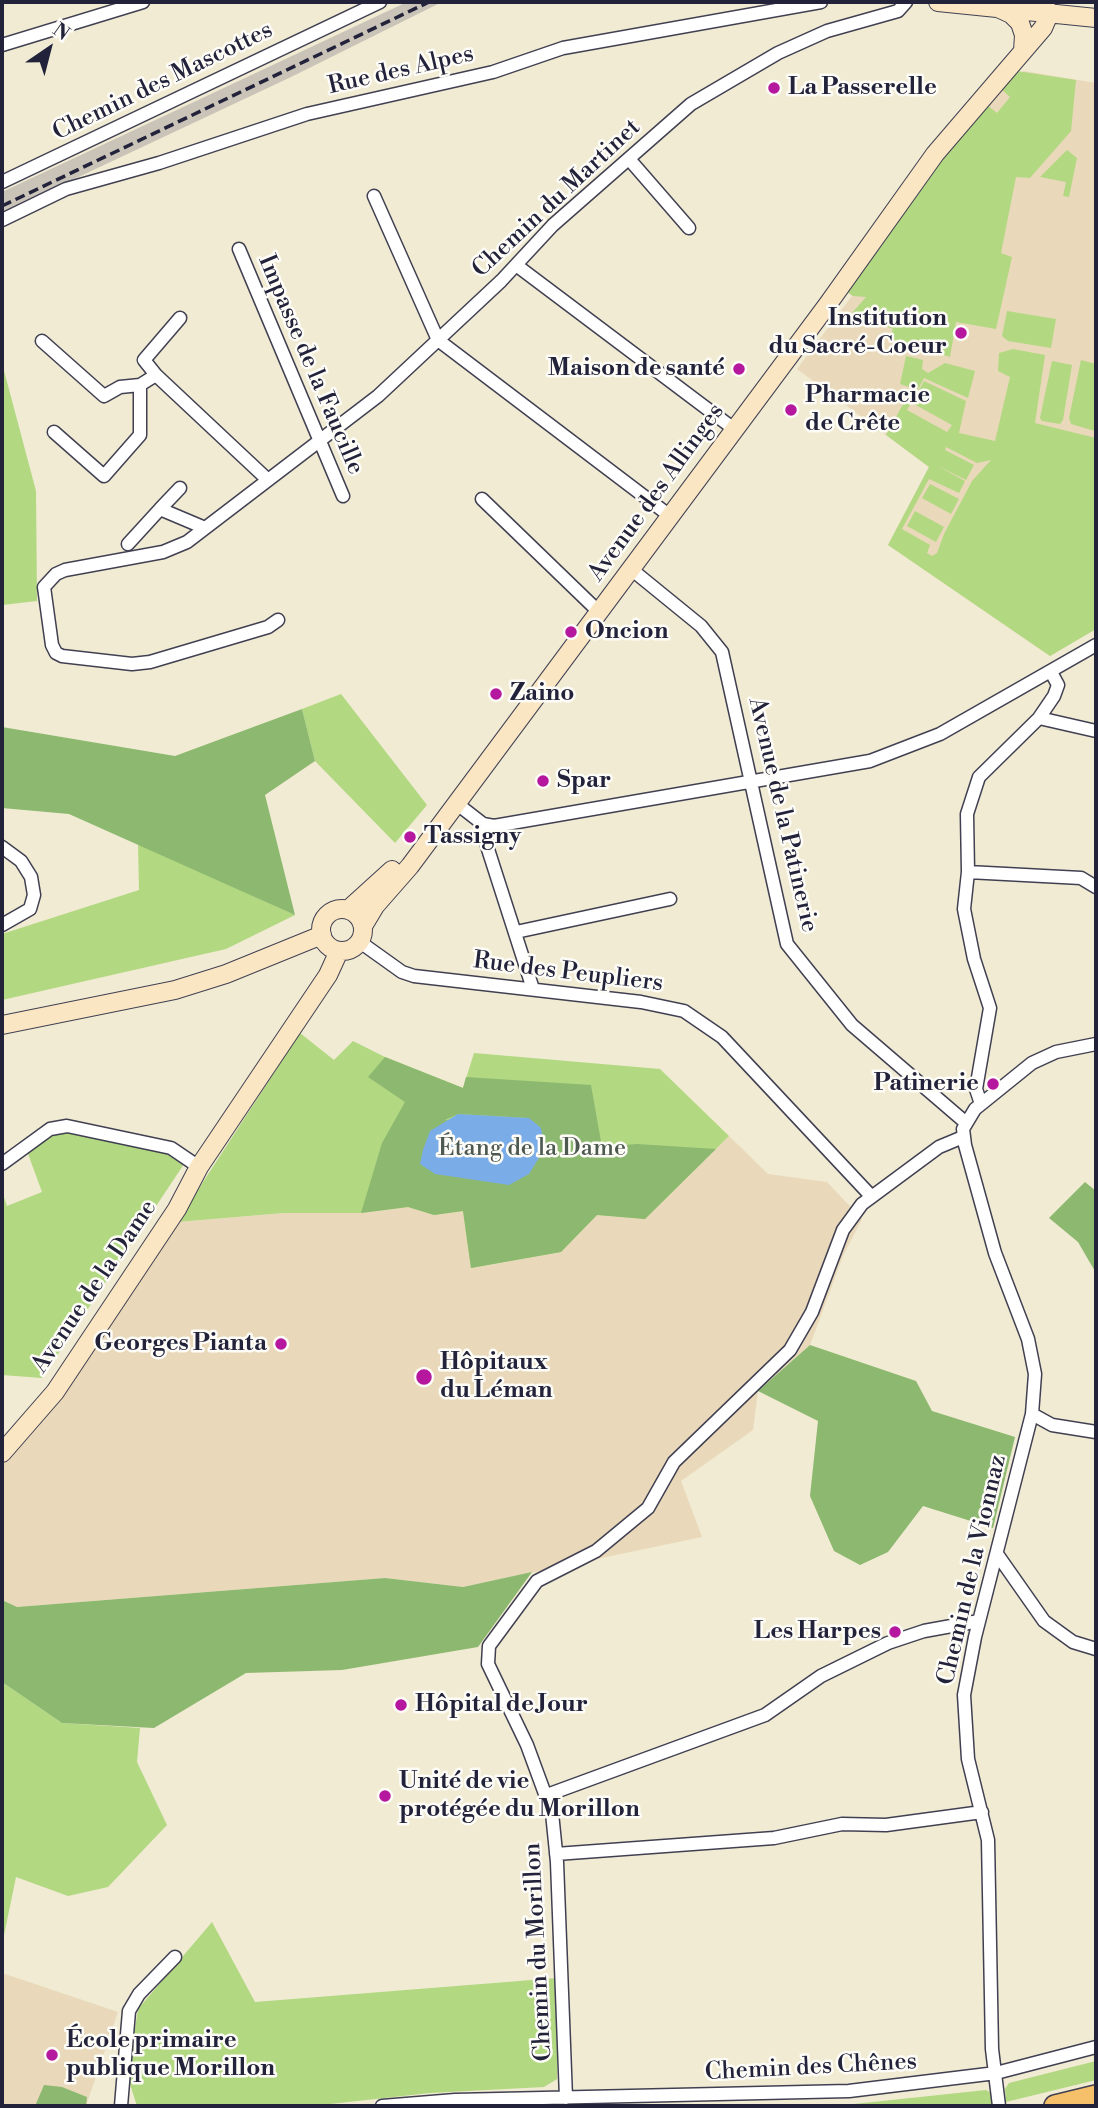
<!DOCTYPE html>
<html>
<head>
<meta charset="utf-8">
<style>
	body { margin:0 }
	#map { position:relative; width:1098px; height:2108px; overflow:hidden; background:#f0ebd2; font-family:"Libre Bodoni",serif }
	canvas { display:block }
	.frame { position:absolute; inset:0; border:4px solid #22223b; pointer-events:none }
	.north { position:absolute; left:14px; top:14px; width:70px; height:70px; -webkit-text-stroke:5px #fdfcf7; paint-order:stroke; rotate:35deg; font-size:19px; font-weight:700; line-height:28px; text-align:center; color:#22223b }
	.north::after { content:''; display:block; margin:auto; width:24px; height:32px; background:#22223b; clip-path:polygon(50% 0,100% 100%,50% 72%,0 100%) }
</style>
</head>
<body>
<div id="map">
<canvas width="1098" height="2108"></canvas>
<div class="frame"></div>
<div class="north">N</div>
</div>
<script>
const context = document.querySelector('canvas').getContext('2d');
context.lineJoin = 'round';
function fill(path, color) { context.fillStyle = color; context.fill(path, 'evenodd'); }
const poly = rows => new Path2D(rows.map(r => 'M' + r).join(''));
function stroke(path, color, width, dash) { context.strokeStyle = color; context.lineWidth = width; context.lineCap = dash ? 'butt' : 'round'; context.setLineDash(dash || []); context.stroke(path); }
function label(font, color, halo, rows, align = 'center') {
  context.font = font + ' "Libre Bodoni",serif'; context.lineWidth = 5; context.setLineDash([]); context.textBaseline = 'middle'; context.strokeStyle = halo; context.fillStyle = color; for (const [text, x, y, turn = 0] of rows) {
    context.save(); context.translate(x, y); context.rotate((+turn || 0) * Math.PI / 180); context.textAlign = isNaN(turn) ? turn : align; if (halo) context.strokeText(text, 0, 0); context.fillText(text, 0, 0); context.restore();
  }
}
const built = poly([
	[1024,71,1096,83,1096,629,1050,656,888,545,929,467,797,369,852,296,846,291,893,225,1013,75],
	[729,1136,768,1174,827,1182,862,1219,843,1256,810,1345,758,1391,753,1430,681,1481,702,1537,463,1587,385,1578,17,1607,2,1600,2,1463,34,1428,177,1222,284,1213,361,1213,408,1207,434,1215,463,1211,472,1268,561,1252,597,1215,645,1219],
	[2,1973,118,2012,86,2106,2,2106]
]);
const industrial = poly([
	[407,2,442,2,291,77,2,213,2,192]
]);
const green = poly([
	[1017,71,1076,80,1071,131,1030,178,1016,177,1001,253,1012,257,996,329,956,322,950,357,889,338,893,329,852,313,866,297,853,296,846,291,947,152,987,105,997,113,1010,97,1001,89],
	[1067,150,1077,158,1069,197,1063,196,1066,182,1040,177],
	[1007,311,1056,319,1051,348,1008,341,1002,336],
	[1013,349,1045,355,1035,423,1096,438,1096,629,1050,656,888,545,929,467,886,435,912,388,900,384,906,356,923,360,922,369,928,373,945,363,975,371,968,398,924,378,907,410,947,432,952,425,912,403,924,381,966,401,959,433,995,441,1010,377,998,371,999,353],
	[946,447,977,463,991,460,972,481,944,534,937,553,932,556,927,553,930,545,902,529,929,479,959,493,965,481,936,465,966,480,974,465,945,450],
	[1081,360,1096,364,1095,431,1071,424,1069,418],
	[1052,361,1072,365,1063,420,1060,424,1042,421,1040,418],
	[2,363,36,491,37,601,2,605],
	[930,484,959,499,951,514,922,498],
	[915,511,944,527,936,542,907,526],
	[341,694,427,805,395,843,315,761,302,709],
	[138,843,295,915,226,949,2,1000,2,934,139,890],
	[300,1033,334,1060,353,1041,385,1057,463,1088,474,1053,660,1069,729,1136,645,1219,597,1215,561,1252,471,1268,463,1211,434,1215,408,1207,361,1213,284,1213,177,1222],
	[68,1131,172,1155,184,1164,42,1378,2,1375,2,1191,7,1206,42,1192,27,1151,49,1135],
	[2,1682,62,1723,140,1728,137,1762,167,1825,108,1887,68,1896,16,1877,2,1945],
	[212,1922,255,2002,557,1978,557,2079,544,2087,430,2093,312,2106,137,2106,130,2084,130,2062,138,2009],
	[1096,2061,1096,2080,1006,2102,1005,2089,1009,2083],
	[986,2090,991,2093,992,2105,983,2106,835,2106]
]);
const forest = poly([
	[302,709,315,761,265,795,295,915,69,814,2,808,2,727,175,756],
	[385,1057,463,1088,466,1077,591,1085,602,1147,637,1144,716,1149,645,1219,597,1215,561,1252,471,1268,463,1211,434,1215,408,1207,361,1213,382,1143,405,1102,368,1077],
	[458,1114,528,1118,541,1128,445,1120],
	[1085,1182,1096,1191,1096,1273,1078,1242,1049,1218],
	[810,1345,916,1381,932,1411,1015,1437,993,1528,923,1506,888,1552,860,1565,834,1551,810,1496,818,1421,758,1391],
	[532,1572,478,1647,342,1670,246,1673,154,1728,62,1723,2,1682,2,1600,17,1607,385,1578,463,1587],
	[44,2085,62,2087,87,2097,86,2106,35,2106]
]);
const water = poly([
	[458,1114,529,1118,541,1128,545,1148,529,1174,509,1185,435,1174,420,1164,423,1150,430,1131]
]);
const minor = poly([
	[2,45,143,2],
	[629,159,689,228],
	[2,182,380,2],
	[374,196,438,340,670,516],
	[2,220,66,189,159,163,307,114,493,72,563,48,821,2],
	[239,249,343,496],
	[516,265,734,429],
	[42,341,104,396,120,387,140,385,156,375,268,480],
	[156,375,144,360,180,318],
	[54,432,104,476,140,435,140,385],
	[482,499,599,612],
	[160,509,180,488],
	[128,544,160,509,205,528],
	[631,569,701,626,722,652,787,944,852,1025,965,1122],
	[278,620,268,627,150,662,132,664,62,656,56,653,52,645,44,587,56,574,65,570,163,552,187,542,378,396,501,281,553,225,691,104,778,53,827,31,898,11,906,2],
	[1039,718,1096,731],
	[456,803,483,824,494,826,870,761,940,734,1096,645],
	[486,826,486,843,533,989],
	[2,847,21,861,31,877,34,895,30,909,2,925],
	[968,872,1081,878,1096,887],
	[516,932,670,899],
	[360,942,402,972,414,976,641,1002,684,1011,722,1037,871,1196],
	[981,1104,976,1089,990,1008,974,959,964,909,968,872,967,814,979,777,1039,718,1054,696,1058,685,1051,672],
	[2,1164,50,1129,67,1126,171,1148,199,1167],
	[1032,1414,1052,1425,1096,1432],
	[997,1554,1044,1621,1073,1642,1096,1649],
	[547,1795,765,1715,821,1676,888,1643,924,1631,979,1621],
	[556,1854,774,1838,842,1824,886,1825,982,1812],
	[566,2098,557,1862,552,1813,527,1745,488,1664,489,1646,537,1581,596,1551,648,1508,674,1462,790,1350,812,1312,843,1230,862,1204,939,1147,963,1137],
	[121,2106,129,2011,139,1994,175,1957],
	[382,2106,455,2100,849,2091,996,2073,1096,2047],
	[999,2106,992,2049,988,1840,968,1759,964,1695,975,1637,1032,1414,1035,1374,1028,1339,995,1253,965,1145,963,1129,975,1109,1032,1063,1056,1052,1096,1044]
]);
const secondary = poly([
	[938,2,1096,18],
	[1000,9,1011,14,1020,23,1024,35,1023,51],
	'321 930a21 21 0 1 1 42 0a21 21 0 1 1-42 0Z',
	[349,909,392,870],
	[363,926,375,906,410,866,828,304,935,154,1043,28,1050,12],
	[2,1025,175,990,226,974,322,935],
	[2,1453,55,1392,177,1209,199,1167,328,975,339,951]
]);
const trunk = poly([
	[1055,2106,1096,2096]
]);
const rail = poly([
	[2,206,429,2]
]);
const markers = [
	[774,88,7,"#b5179e"],
	[961,333,7,"#b5179e"],
	[739,369,7,"#b5179e"],
	[791,410,7,"#b5179e"],
	[571,632,7,"#b5179e"],
	[496,694,7,"#b5179e"],
	[543,781,7,"#b5179e"],
	[410,837,7,"#b5179e"],
	[993,1084,7,"#b5179e"],
	[281,1344,7,"#b5179e"],
	[424,1377,9,"#b5179e"],
	[895,1632,7,"#b5179e"],
	[401,1705,7,"#b5179e"],
	[385,1796,7,"#b5179e"],
	[52,2055,7,"#b5179e"]
];
const streetNames = [
	["Rue des Alpes",401,71,-13],
	["Chemin des Mascottes",163,82,-26],
	["Chemin du Martinet",557,199,-43],
	["Impasse de la Faucille",310,365,67],
	["Avenue des Allinges",657,493,-54],
	["Avenue de la Patinerie",782,815,77],
	["Rue des Peupliers",568,973,7],
	["Avenue de la Dame",95,1287,-56],
	["Chemin de la Vionnaz",973,1570,-77],
	["Chemin du Morillon",539,1952,-93],
	["Chemin des Chênes",811,2068,-3]
];
const poiNames = [
	["La Passerelle",788,88],
	["Institution",947,319,"right"],
	["du Sacré-Coeur",947,347,"right"],
	["Maison de santé",725,369,"right"],
	["Pharmacie",805,396],
	["de Crête",805,424],
	["Oncion",585,632],
	["Zaino",510,694],
	["Spar",557,781],
	["Tassigny",424,837],
	["Patinerie",979,1084,"right"],
	["Georges Pianta",267,1344,"right"],
	["Hôpitaux",440,1363],
	["du Léman",440,1391],
	["Les Harpes",881,1632,"right"],
	["Hôpital de Jour",415,1705],
	["Unité de vie",399,1782],
	["protégée du Morillon",399,1810],
	["École primaire",66,2041],
	["publique Morillon",66,2069]
];
const parkNames = [
	["Étang de la Dame",532,1149]
];
fill(built, '#e9d9ba');
fill(industrial, '#c9c3b8');
fill(green, '#b2d882');
fill(forest, '#8db870');
fill(water, '#7aade7');
stroke(minor, '#414052', 15);
stroke(secondary, '#414052', 20);
stroke(trunk, '#414052', 24);
stroke(minor, '#fff', 12);
stroke(secondary, '#fbe6c4', 18);
stroke(trunk, '#f6c06b', 21);
stroke(rail, '#22223b', 3.5, [10, 5]);
for (const [x, y, r, color] of markers) { const dot = new Path2D(); dot.arc(x, y, r, 0, 2 * Math.PI); context.fillStyle = color; context.fill(dot); stroke(dot, '#fdfcf7', 2.5); }
label('24px', '#22223b', '#fdfcf7', streetNames);
label('bold 24px', '#22223b', '#fdfcf7', poiNames, 'left');
label('24px', '#4d5950', '#fdfcf7', parkNames);
</script>
</body>
</html>
